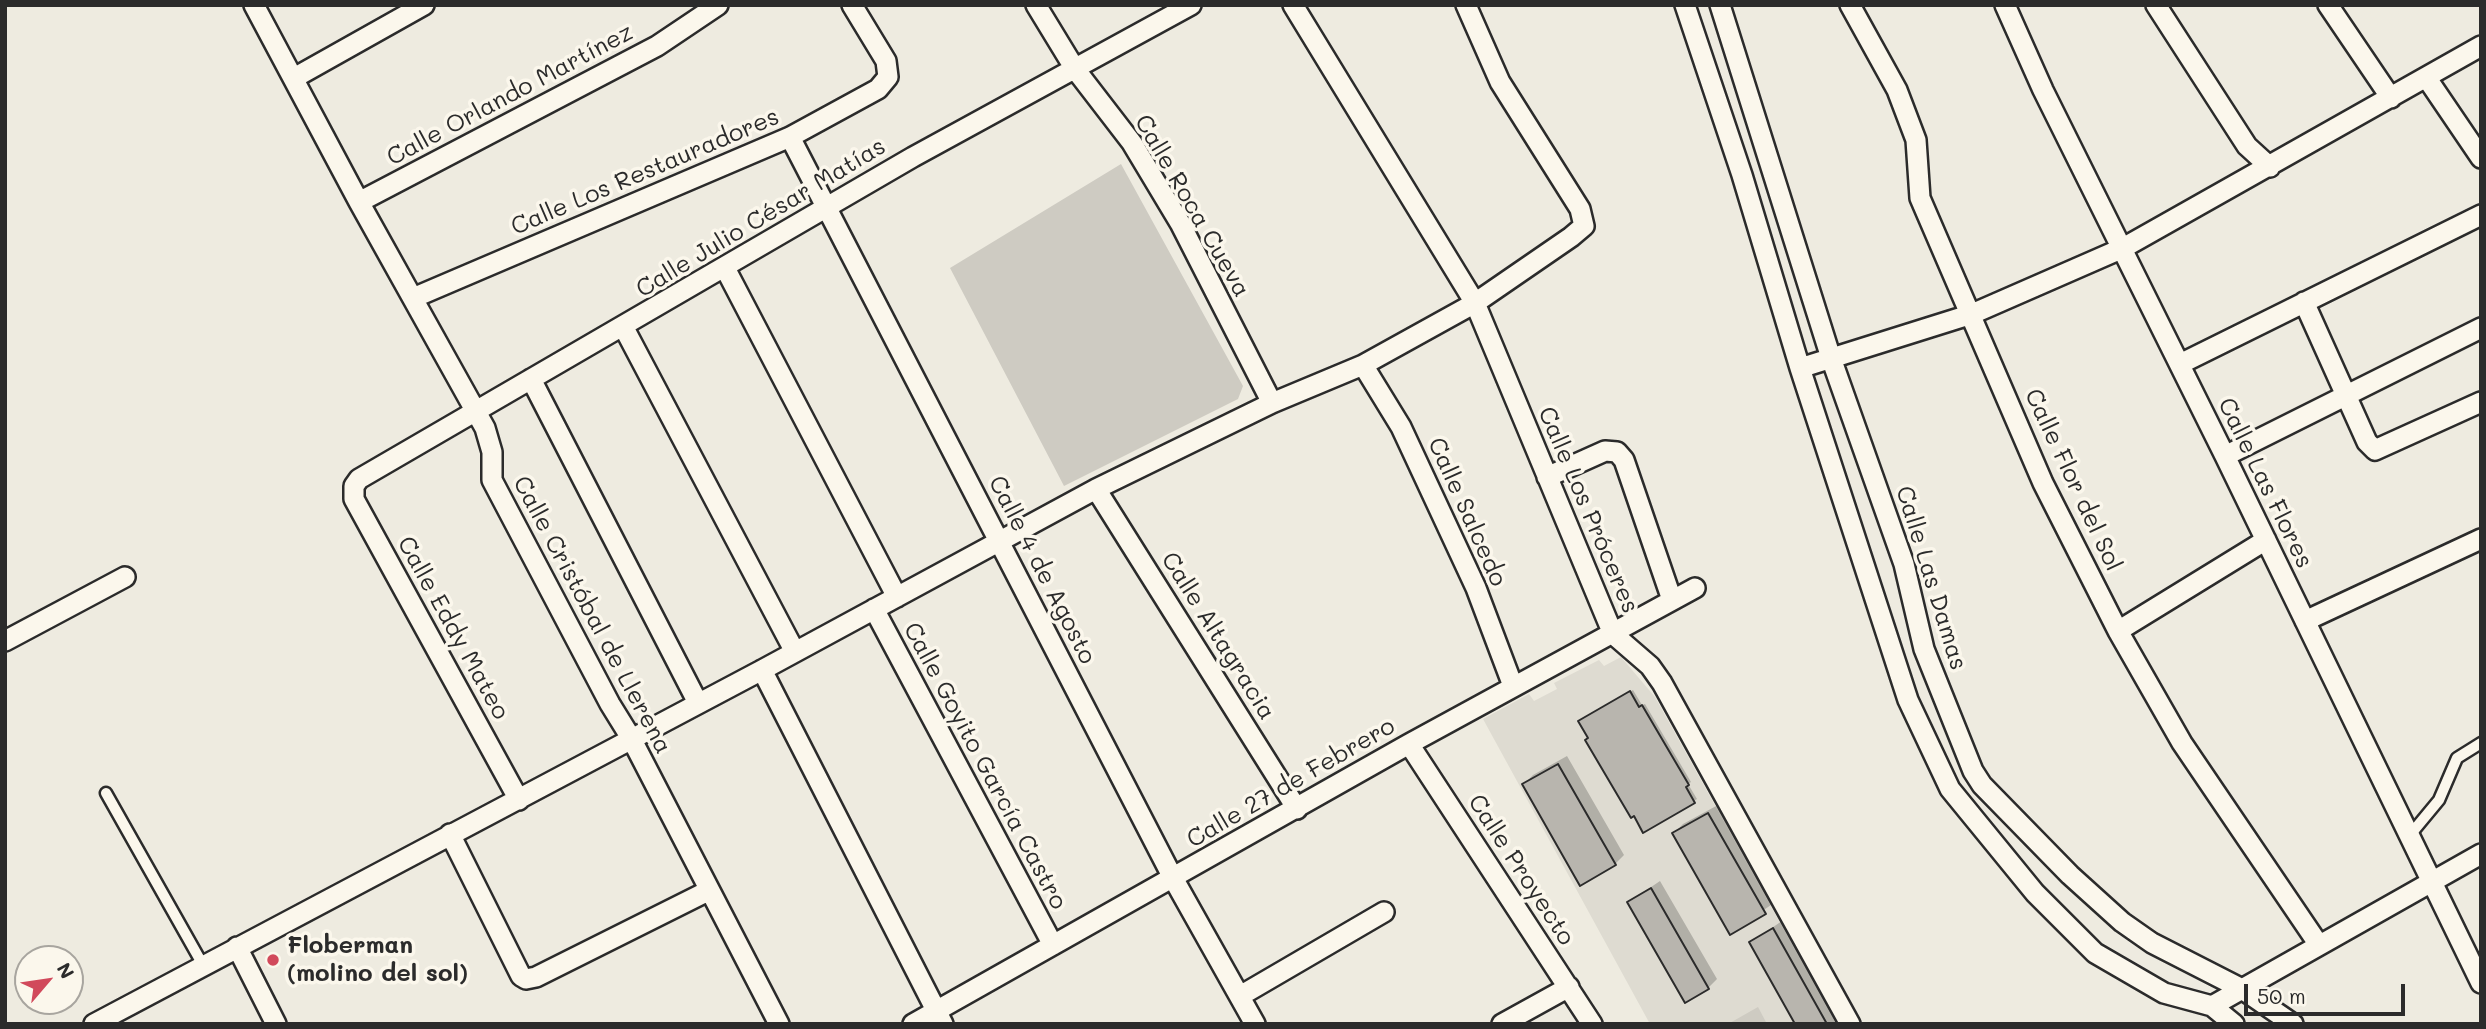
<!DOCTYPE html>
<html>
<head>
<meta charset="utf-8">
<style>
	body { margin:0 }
	#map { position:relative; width:2486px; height:1029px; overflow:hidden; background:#eeebe0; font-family:Mali,sans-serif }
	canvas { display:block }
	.frame { position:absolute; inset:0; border:7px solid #2b2b2b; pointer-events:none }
	.north { position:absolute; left:14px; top:945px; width:70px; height:70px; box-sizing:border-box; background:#fbf7ec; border:2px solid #a8a59f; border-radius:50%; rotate:61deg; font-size:19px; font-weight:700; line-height:28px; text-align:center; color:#2b2b2b }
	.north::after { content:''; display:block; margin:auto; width:24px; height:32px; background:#d1495b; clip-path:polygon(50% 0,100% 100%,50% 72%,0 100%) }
	.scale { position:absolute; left:2244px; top:984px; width:161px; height:32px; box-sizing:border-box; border:4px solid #2b2b2b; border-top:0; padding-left:9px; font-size:21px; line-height:24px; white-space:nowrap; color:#2b2b2b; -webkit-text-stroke:5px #fbf7ec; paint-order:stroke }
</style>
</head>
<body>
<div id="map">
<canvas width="2486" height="1029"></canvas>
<div class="frame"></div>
<div class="north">N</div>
<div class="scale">50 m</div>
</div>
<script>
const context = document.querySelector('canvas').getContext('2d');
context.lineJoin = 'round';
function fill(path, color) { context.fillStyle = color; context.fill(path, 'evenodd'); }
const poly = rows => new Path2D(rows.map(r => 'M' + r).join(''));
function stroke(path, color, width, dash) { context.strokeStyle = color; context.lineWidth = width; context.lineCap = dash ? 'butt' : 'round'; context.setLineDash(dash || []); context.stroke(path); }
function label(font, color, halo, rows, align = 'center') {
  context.font = font + ' Mali,sans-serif'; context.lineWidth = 7; context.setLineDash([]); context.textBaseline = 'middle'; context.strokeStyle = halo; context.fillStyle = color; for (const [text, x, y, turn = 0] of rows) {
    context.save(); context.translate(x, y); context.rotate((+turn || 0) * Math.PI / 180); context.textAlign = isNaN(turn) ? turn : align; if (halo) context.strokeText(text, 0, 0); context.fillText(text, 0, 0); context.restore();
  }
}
const built = poly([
	[1621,657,1655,697,1836,1024,1650,1024,1483,719,1529,694,1534,701,1557,689,1554,683,1599,660,1604,666]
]);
const green = poly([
	[1121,164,1243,386,1238,399,1064,486,950,268],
	[1758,1007,1767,1024,1728,1024]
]);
const shadow = poly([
	[1633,690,1642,705,1645,704,1691,782,1688,784,1697,799,1644,831,1590,738,1582,719],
	[1567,756,1624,855,1615,864,1524,784,1533,775],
	[1718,805,1774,903,1731,932,1674,833,1683,824],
	[1660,881,1717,979,1708,988,1629,902],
	[1782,921,1838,1019,1834,1024,1797,1024,1751,942]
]);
const building = poly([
	[1630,691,1639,707,1642,705,1689,785,1686,787,1695,803,1643,833,1634,816,1631,818,1585,740,1588,738,1578,721,1630,691],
	[1558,764,1616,865,1580,886,1522,784,1558,764],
	[1708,813,1766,914,1730,935,1672,833,1708,813],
	[1651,888,1709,989,1685,1003,1627,902,1651,888],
	[1773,928,1827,1024,1795,1024,1749,942,1773,928]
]);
const lane = poly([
	[106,793,203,965],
	[2410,835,2439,800,2457,758,2481,743]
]);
const street = poly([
	[254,5,359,202,485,428,492,452,492,480,610,704,631,738,779,1024],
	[1036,5,1075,69,1132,143,1180,223,1272,403],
	[1293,5,1475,303,1613,634,1650,666,1662,683,1850,1024],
	[1685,5,1742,175,1800,368,1908,700,1950,789,2035,893,2095,953,2164,993,2212,1006,2234,1024],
	[1720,5,1831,358,1904,564,1924,649,1973,771,1982,785,2070,875,2122,922,2152,943,2242,989,2293,1024],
	[1850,5,1897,90,1916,140,1920,198,2043,483,2118,631,2182,743,2319,945],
	[2005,5,2043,90,2225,456,2481,983],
	[2156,5,2247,146,2270,167],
	[2328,5,2391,98],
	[2426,77,2481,158],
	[294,78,424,5],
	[790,137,1173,878,1255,1024],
	[359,202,657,46,718,5],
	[725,268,897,597],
	[413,298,790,137,878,89,888,77,886,61,852,5],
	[2304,302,2367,442,2375,450,2481,402],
	[624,328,795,652],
	[2180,364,2481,215],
	[1363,365,1401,427,1476,588,1513,686],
	[1800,368,1972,314,2123,248,2481,46],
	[531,379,698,703],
	[2225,456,2481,328],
	[1547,477,1605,451,1617,452,1624,460,1672,600],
	[1096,489,1297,809],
	[874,609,1053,945],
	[2305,621,2481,539],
	[2118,631,2266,540],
	[5,641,125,577],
	[762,670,943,1024],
	[1409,744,1592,1024],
	[519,800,354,499,354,486,359,479,913,157,1191,5],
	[450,834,521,976,526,979,536,977,708,891],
	[237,947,276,1024],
	[1240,996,1384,912],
	[2212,1006,2481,854],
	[94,1024,762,670,1096,489,1272,403,1363,365,1475,303,1571,237,1584,226,1580,209,1500,82,1466,5],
	[913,1024,1409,744,1695,588],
	[1502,1024,1569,987]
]);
const markers = [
	[273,960,7,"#d1495b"]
];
const streetNames = [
	["Calle Orlando Martínez",510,95,-28],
	["Calle Los Restauradores",645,172,-23],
	["Calle Roca Cueva",1192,206,60],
	["Calle Julio César Matías",761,218,-31],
	["Calle Flor del Sol",2073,480,65],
	["Calle Las Flores",2265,483,64],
	["Calle Los Próceres",1588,510,67],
	["Calle Salcedo",1467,512,66],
	["Calle 4 de Agosto",1042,570,63],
	["Calle Las Damas",1931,578,73],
	["Calle Cristóbal de Llerena",592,615,62],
	["Calle Eddy Mateo",453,628,61],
	["Calle Altagracia",1218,636,58],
	["Calle Goyito García Castro",985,766,62],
	["Calle 27 de Febrero",1291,783,-30],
	["Calle Proyecto",1521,870,57]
];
const poiNames = [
	["Floberman",287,946],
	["(molino del sol)",287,974]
];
fill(built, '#dedbd1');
fill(green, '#cecbc2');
fill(shadow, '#0003');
fill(building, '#b8b5ae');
stroke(building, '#2b2b2b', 2);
stroke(lane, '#2b2b2b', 15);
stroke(street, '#2b2b2b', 24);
stroke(lane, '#fbf7ec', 10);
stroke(street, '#fbf7ec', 19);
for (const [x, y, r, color] of markers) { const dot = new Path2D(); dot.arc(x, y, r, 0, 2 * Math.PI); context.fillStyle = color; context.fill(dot); stroke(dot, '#fbf7ec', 2.5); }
label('24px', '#2b2b2b', '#fbf7ec', streetNames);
label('bold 24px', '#2b2b2b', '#fbf7ec', poiNames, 'left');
</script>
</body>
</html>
